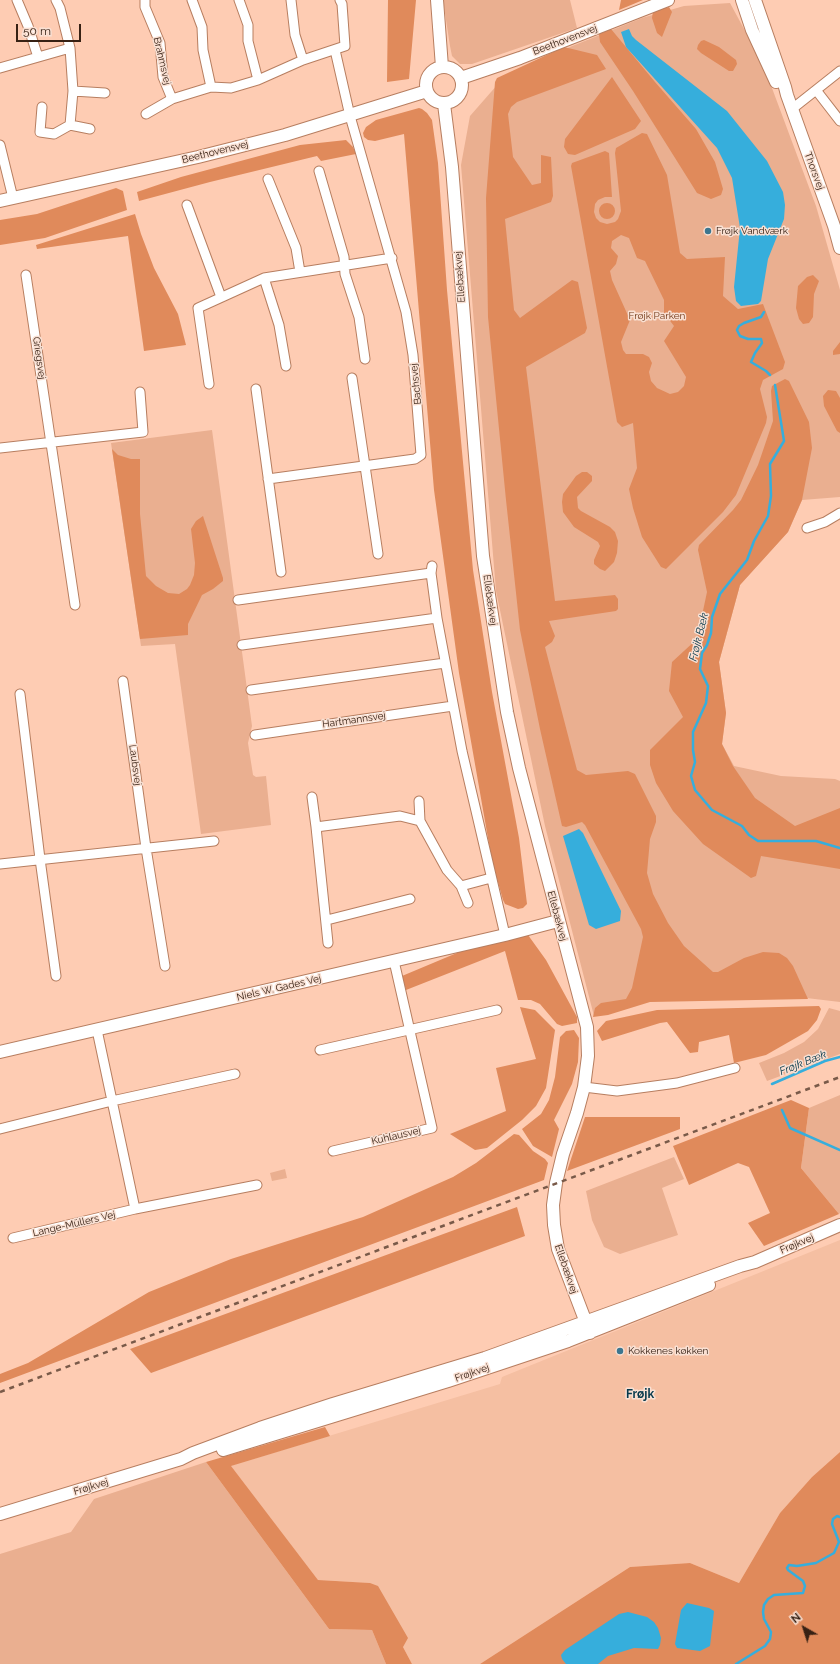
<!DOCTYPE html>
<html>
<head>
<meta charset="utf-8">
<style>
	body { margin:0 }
	#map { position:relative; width:840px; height:1664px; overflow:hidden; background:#feccb3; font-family:Raleway,sans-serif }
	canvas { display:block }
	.north { position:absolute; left:784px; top:1608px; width:40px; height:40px; -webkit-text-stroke:3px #f9e0d3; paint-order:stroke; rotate:321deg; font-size:11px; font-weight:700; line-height:16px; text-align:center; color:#372114 }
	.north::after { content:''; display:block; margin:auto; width:14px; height:18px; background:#372114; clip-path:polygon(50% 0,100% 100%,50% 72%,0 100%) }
	.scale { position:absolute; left:16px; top:24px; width:65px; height:18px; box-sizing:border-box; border:2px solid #372114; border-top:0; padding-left:5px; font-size:12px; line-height:14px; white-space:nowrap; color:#372114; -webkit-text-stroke:3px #f9e0d3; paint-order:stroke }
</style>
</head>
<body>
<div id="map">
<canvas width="840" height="1664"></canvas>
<div class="north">N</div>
<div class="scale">50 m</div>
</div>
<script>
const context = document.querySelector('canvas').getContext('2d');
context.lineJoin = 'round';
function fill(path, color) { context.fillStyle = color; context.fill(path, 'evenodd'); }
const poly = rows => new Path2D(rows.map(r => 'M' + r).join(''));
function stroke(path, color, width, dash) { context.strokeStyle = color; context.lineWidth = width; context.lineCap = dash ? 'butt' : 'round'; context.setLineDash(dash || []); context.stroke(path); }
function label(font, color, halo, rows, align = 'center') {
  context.font = font + ' Raleway,sans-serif'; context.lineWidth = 3; context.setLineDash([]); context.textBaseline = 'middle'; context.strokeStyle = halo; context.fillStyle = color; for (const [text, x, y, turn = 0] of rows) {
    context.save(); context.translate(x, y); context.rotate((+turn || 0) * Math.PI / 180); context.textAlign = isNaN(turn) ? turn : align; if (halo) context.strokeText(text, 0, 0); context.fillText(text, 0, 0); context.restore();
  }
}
const built = poly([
	[840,1240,840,1452,812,1477,780,1513,739,1583,690,1563,630,1567,480,1664,412,1664,370,1583,318,1580,230,1466,500,1384,502,1377]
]);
const green = poly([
	[443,0,570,0,577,28,472,64,460,64,452,56,450,46],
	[730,3,763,64,816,206,840,290,840,497,802,500,788,532,740,585,719,662,726,713,722,744,734,766,781,776,835,779,840,781,840,1002,798,997,652,1000,594,1016,545,826,496,591,461,165,470,116,498,84,540,59,642,18,684,6],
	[212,430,252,726,248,743,253,775,256,777,266,776,271,825,201,834,175,644,141,646,111,443],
	[829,1008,840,1011,840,1054,767,1081,759,1063,784,1053,804,1042,818,1029],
	[840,1095,840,1213,839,1214,801,1168,809,1108],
	[674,1157,684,1179,662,1188,678,1235,620,1254,604,1247,592,1220,586,1191],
	[285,1169,287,1178,272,1181,270,1173],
	[206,1462,329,1629,372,1630,386,1664,0,1664,0,1554,71,1532,94,1499]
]);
const forest = poly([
	[388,0,416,0,409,79,387,82],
	[621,0,643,0,619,10],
	[669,7,672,12,662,37,657,33,652,18,653,11],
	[611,29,655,82,696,129,715,162,723,189,721,195,711,199,697,193,633,91,600,42,599,34],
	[704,40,719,47,736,60,737,64,733,71,729,71,701,53,697,49,698,45,701,41],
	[564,47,597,55,606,69,517,102,511,107,508,114,513,157,532,185,541,183,541,155,551,157,553,196,551,202,505,219,514,310,520,318,572,280,578,282,587,328,585,333,526,367,555,601,615,595,618,599,618,609,616,611,549,621,555,636,552,642,545,647,577,770,586,775,628,771,635,774,656,816,656,822,650,839,647,873,653,894,668,923,684,946,713,972,718,972,744,958,763,952,779,953,787,958,793,966,808,999,650,1002,608,1015,593,1017,595,1008,601,1003,626,999,632,988,643,937,641,929,585,825,582,822,566,827,562,826,540,729,520,630,506,500,488,317,486,198,495,82,497,78],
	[612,77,641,121,635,129,575,155,568,154,564,147,565,139],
	[419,108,422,109,427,113,432,120,438,163,447,290,473,570,492,692,519,838,527,904,523,908,518,909,505,904,503,900,492,861,459,673,434,490,404,134,375,141,368,140,364,137,363,133,366,127,376,120],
	[642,133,647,134,667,175,680,253,687,259,725,257,723,296,738,309,763,304,785,362,783,369,763,380,760,389,767,417,766,423,736,495,723,512,666,569,661,567,642,537,633,508,629,489,637,468,633,423,622,427,617,422,571,166,572,163,605,151,609,153,612,197,605,197,598,200,595,204,594,212,596,218,600,222,607,224,615,222,618,219,621,211,615,153,616,148],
	[621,235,629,238,637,258,645,261,664,300,664,313,674,326,664,341,686,377,684,386,678,392,670,394,657,388,651,381,649,372,652,363,649,357,643,354,626,354,623,350,621,342,630,320,612,280,610,271,616,264,618,256,611,248,612,241],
	[346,140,353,147,356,154,321,161,317,156,210,182,139,201,137,192,181,177,300,145],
	[116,188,123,191,127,210,45,238,0,245,0,220,37,214],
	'599 211a8 8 0 1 1 16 0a8 8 0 1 1-16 0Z',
	[135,214,141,234,154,268,178,314,186,345,144,351,128,236,37,249,36,245],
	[813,275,819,281,814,294,813,317,809,323,803,324,799,319,796,308,798,286,807,277],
	[840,342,840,354,833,355,833,351],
	[785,379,789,381,809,422,812,448,802,500,788,532,740,585,719,662,726,713,722,744,733,766,755,798,795,826,840,808,840,869,761,856,756,876,751,878,703,844,673,811,656,783,650,765,650,750,683,717,669,691,672,662,697,639,707,592,698,550,699,545,733,510,741,500,758,465,773,421,771,391,772,386],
	[828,390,836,391,840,398,840,433,837,431,824,406,823,396],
	[112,449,118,455,131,459,140,459,140,514,146,576,156,586,168,593,179,594,187,589,190,585,194,575,195,563,191,529,196,521,203,516,223,578,223,581,213,589,202,595,188,624,188,635,140,639],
	[582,472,587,472,592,476,592,481,577,497,578,508,581,511,610,527,615,532,618,541,617,553,614,562,605,571,600,569,594,564,594,560,600,546,598,542,574,527,563,512,562,502,563,494,576,476],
	[528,935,546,960,577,1017,577,1023,562,1026,557,1024,540,1004,531,1000,518,1000,505,951,406,990,402,976,464,950],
	[819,1006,821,1009,817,1020,808,1031,766,1055,734,1063,729,1035,699,1042,698,1052,690,1053,667,1022,660,1023,602,1041,597,1031,606,1021,657,1010],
	[520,1007,535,1010,555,1030,546,1088,536,1106,522,1120,487,1148,475,1150,450,1134,506,1111,496,1068,536,1059],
	[574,1030,579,1038,578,1062,572,1084,554,1120,559,1129,552,1157,533,1146,522,1129,541,1114,549,1100,555,1077,560,1037,566,1031],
	[791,1100,809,1108,801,1168,839,1214,764,1246,748,1223,770,1213,749,1167,738,1163,689,1185,673,1146],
	[585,1117,680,1117,680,1129,567,1171],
	[514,1134,519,1135,533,1151,545,1159,548,1163,544,1180,0,1383,0,1374,28,1363,149,1292,231,1259,363,1217,453,1177,476,1163],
	[517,1207,525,1236,151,1373,130,1349],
	[325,1427,330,1436,231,1466,318,1580,370,1583,378,1586,408,1638,403,1647,412,1664,386,1664,372,1630,329,1629,206,1462],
	[840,1452,840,1664,480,1664,630,1567,690,1563,739,1583,780,1513,812,1477]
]);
const water = poly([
	[629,29,632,36,636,40,727,111,767,161,783,192,785,205,784,219,768,259,761,301,758,304,741,306,736,301,734,287,740,228,732,178,717,148,626,47,621,32],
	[579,829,583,833,621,911,620,921,596,929,589,925,563,836],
	[687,1603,709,1608,714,1611,710,1646,700,1651,677,1648,675,1644,681,1610],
	[628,1612,647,1617,654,1622,658,1628,661,1638,660,1645,658,1649,634,1648,608,1656,598,1664,566,1664,562,1659,561,1655,565,1650,619,1614]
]);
const stream = poly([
	[764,312,761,317,744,323,739,326,737,330,740,336,748,339,761,339,762,343,755,353,751,362,766,371,770,375],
	[775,385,784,441,770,464,771,496,768,516,754,541,747,560,720,594,712,617,711,633,707,645,702,653,700,669,708,686,706,703,693,732,693,750,695,762,691,776,695,790,712,810,742,826,749,835,758,841,816,841,840,848],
	[772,1084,825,1061,840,1057],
	[782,1110,790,1128,840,1150],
	[736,1664,765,1646,770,1639,771,1632,764,1619,763,1612,764,1605,768,1599,774,1595,803,1593,805,1586,803,1581,788,1570,787,1568,789,1565,797,1566,816,1563,834,1553,839,1542,832,1524,833,1519,837,1516,840,1517]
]);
const street = poly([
	[17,0,28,26,38,57],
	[56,0,60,8,70,48,73,91,70,125],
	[145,0,145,7,160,43,163,77,172,99],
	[192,0,202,27,203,50,211,87],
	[239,0,248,25,248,41,258,80],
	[291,0,295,35,303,60],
	[0,68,70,48],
	[816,90,840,121],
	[73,91,105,93],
	[42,107,40,132,54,134,70,125,90,129],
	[792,109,840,71],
	[146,114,172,99,211,87,231,88,258,80,303,60,345,46,342,4,340,0],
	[0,145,13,198],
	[319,171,344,257,345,274,359,317,365,359],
	[268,179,296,248,300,272],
	[187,205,221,297],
	[26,275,75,605],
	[264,278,279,325,286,366],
	[352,378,378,554],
	[209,384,198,308,264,278,392,258],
	[256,389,281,572],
	[0,448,143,432,140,392],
	[268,479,415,459,421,455,413,355,406,312,350,116,335,50],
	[807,528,825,522,840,513],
	[432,566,431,573,437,618,462,751,505,935],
	[238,600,431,573],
	[242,645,437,618],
	[123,681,146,848,165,966],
	[251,690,445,663],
	[20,694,40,859,56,976],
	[255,735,453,706],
	[312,797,316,827,328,943],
	[419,801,420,821,447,870,461,886,468,903],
	[316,827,400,816,420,821],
	[0,864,214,841],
	[461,886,491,878],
	[327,920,410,899],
	[97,1030,135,1209],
	[320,1050,497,1010],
	[584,1087,617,1091,677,1083,735,1068],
	[0,1129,112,1101,235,1074],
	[333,1151,432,1128,394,961],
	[13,1238,135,1209,257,1185]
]);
const secondary = poly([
	[437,0,442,67],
	[742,0,752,30,776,82],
	[755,0,785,87,787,95,834,226,840,248],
	'426 85a18 18 0 1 1 36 0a18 18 0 1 1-36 0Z',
	[461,78,520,58,668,0],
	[444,104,452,167,483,556,507,712,519,768,587,1027,588,1056,584,1087,577,1113,563,1154,556,1183,553,1205,554,1225,558,1249,590,1333],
	[0,201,198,157,285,135,427,91],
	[0,1052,505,935,558,921],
	[223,1450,448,1381,568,1341,709,1285],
	[0,1514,181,1459,193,1453,260,1428,333,1404,485,1358,740,1266,755,1262,840,1225]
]);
const rail = poly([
	[0,1392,840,1077]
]);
const markers = [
	[708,231,4,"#3c768f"],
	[620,1351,4,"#3c768f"]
];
const streetNames = [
	["Beethovensvej",565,40,-21],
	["Brahmsvej",162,61,77],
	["Beethovensvej",215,152,-14],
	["Thorsvej",814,171,70],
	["Ellebækvej",460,277,-94],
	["Griegsvej",39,358,82],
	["Bachsvej",416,384,-96],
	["Ellebækvej",490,600,82],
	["Hartmannsvej",354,720,-8],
	["Laubsvej",135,765,82],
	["Ellebækvej",557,916,75],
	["Niels W. Gades Vej",279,988,-13],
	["Kuhlausvej",396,1136,-13],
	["Lange-Müllers Vej",74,1224,-13],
	["Frøjkvej",797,1244,-23],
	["Ellebækvej",566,1269,71],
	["Frøjkvej",472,1373,-19],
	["Frøjkvej",91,1487,-17]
];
const poiNames = [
	["Frøjk Vandværk",716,231],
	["Kokkenes køkken",628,1351]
];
const parkNames = [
	["Frøjk Parken",657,316]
];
const waterNames = [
	["Frøjk Bæk",699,637,-76],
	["Frøjk Bæk",803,1063,-22]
];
const quarterNames = [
	["Frøjk",640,1394]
];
fill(built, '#f5bfa2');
fill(green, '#eaaf90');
fill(forest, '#e08a5b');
fill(water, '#36aedc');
stroke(stream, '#36aedc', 2.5);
stroke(street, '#b77e60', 11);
stroke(secondary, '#b77e60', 14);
stroke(street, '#fff', 9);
stroke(secondary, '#fff', 12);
stroke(rail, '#795a49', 2.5, [5, 5]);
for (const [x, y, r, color] of markers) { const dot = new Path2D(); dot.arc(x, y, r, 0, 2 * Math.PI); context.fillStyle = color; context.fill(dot); stroke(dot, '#f9e0d3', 1.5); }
label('10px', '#372114', '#f9e0d3', streetNames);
label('10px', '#372114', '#f9e0d3', poiNames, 'left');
label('10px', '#723918', '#f9e0d3', parkNames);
label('italic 11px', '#003548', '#f9e0d3', waterNames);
label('bold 12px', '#06394c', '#f9e0d3', quarterNames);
</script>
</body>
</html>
